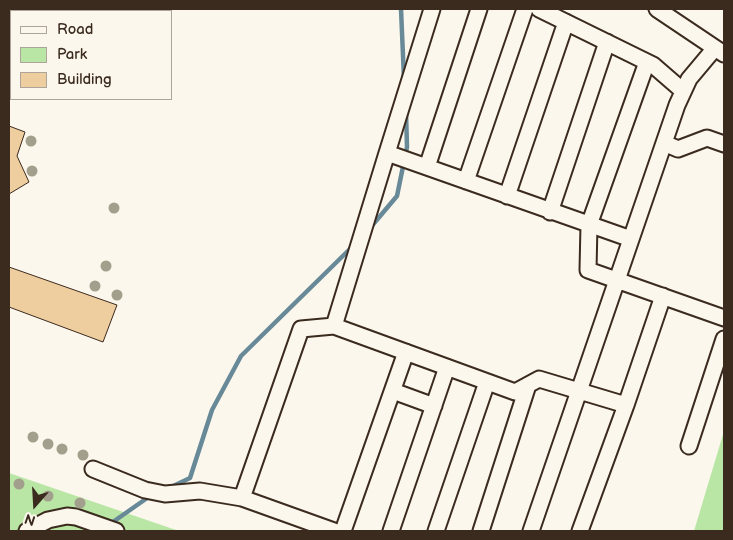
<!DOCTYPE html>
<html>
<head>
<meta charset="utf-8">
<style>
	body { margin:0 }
	#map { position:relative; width:733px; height:540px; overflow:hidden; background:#fbf7ec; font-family:"Balsamiq Sans",sans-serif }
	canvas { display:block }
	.frame { position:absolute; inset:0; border:10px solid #3b2a1e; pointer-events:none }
	.legend { position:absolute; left:10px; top:10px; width:162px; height:90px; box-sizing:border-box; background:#fbf7ec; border:1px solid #aea59a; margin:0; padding:6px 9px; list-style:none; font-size:15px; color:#3b2a1e }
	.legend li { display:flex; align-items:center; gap:10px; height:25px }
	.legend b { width:25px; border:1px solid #aea59a }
	.north { position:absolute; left:10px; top:480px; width:50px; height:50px; -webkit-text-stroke:4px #fbf7ec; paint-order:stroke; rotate:199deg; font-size:14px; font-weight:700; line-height:20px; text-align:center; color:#3b2a1e }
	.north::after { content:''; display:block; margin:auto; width:18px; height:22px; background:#3b2a1e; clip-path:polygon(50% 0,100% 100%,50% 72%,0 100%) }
</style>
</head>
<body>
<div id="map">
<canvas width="733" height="540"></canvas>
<div class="frame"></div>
<ul class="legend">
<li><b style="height:6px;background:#fbf7ec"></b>Road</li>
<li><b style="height:14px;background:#b9e6a5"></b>Park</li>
<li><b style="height:14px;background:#eecd9f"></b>Building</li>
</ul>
<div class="north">N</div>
</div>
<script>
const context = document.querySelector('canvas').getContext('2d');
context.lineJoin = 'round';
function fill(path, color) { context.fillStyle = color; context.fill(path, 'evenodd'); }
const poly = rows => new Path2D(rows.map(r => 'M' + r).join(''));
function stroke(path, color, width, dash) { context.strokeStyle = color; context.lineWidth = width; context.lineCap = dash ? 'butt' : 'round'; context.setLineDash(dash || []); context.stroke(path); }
const green = poly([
	[724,431,724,531,694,531],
	[9,473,179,531,9,531]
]);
const stream = poly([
	[401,9,404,79],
	[370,228,397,196,407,147,406,112],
	[169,488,190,478,212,410,241,356,352,247],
	[110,524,150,496]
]);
const building = poly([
	[9,126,25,132,17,156,29,182,9,194,9,126],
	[9,267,117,305,103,342,9,307,9,267]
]);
const minor = poly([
	[432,9,387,153,631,239],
	[539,9,653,65,683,91],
	[657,9,724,54],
	[647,62,589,225,588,270,724,318],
	[664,143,678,149,707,138,724,144],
	[427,167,479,9],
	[466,181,525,9],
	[507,196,566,22],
	[550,212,607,42],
	[334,326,515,392,539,379,626,405,580,531],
	[393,391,434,406],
	[626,405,663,296],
	[689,446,724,339],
	[93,469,145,490,165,494,200,491,242,498,334,531],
	[242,498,301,329,334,326,387,153],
	[27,531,48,520,67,516,76,517,116,531],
	[343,531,406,352],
	[391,531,447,367],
	[436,531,487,382],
	[481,531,528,385],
	[531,531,677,105,689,79,715,48]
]);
const trees = [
	[31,141],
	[32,171],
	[114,208],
	[106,266],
	[95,286],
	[117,295],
	[33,437],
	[48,444],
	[62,449],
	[83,455],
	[19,484],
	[48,496],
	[80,503]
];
fill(green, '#b9e6a5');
stroke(stream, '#688997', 4.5);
fill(building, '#eecd9f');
stroke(building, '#3b2a1e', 1);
stroke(minor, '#3b2a1e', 19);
stroke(minor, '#fbf7ec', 15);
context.fillStyle = '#a2a08d';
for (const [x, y] of trees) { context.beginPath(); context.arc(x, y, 5.5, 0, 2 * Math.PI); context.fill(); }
</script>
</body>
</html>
